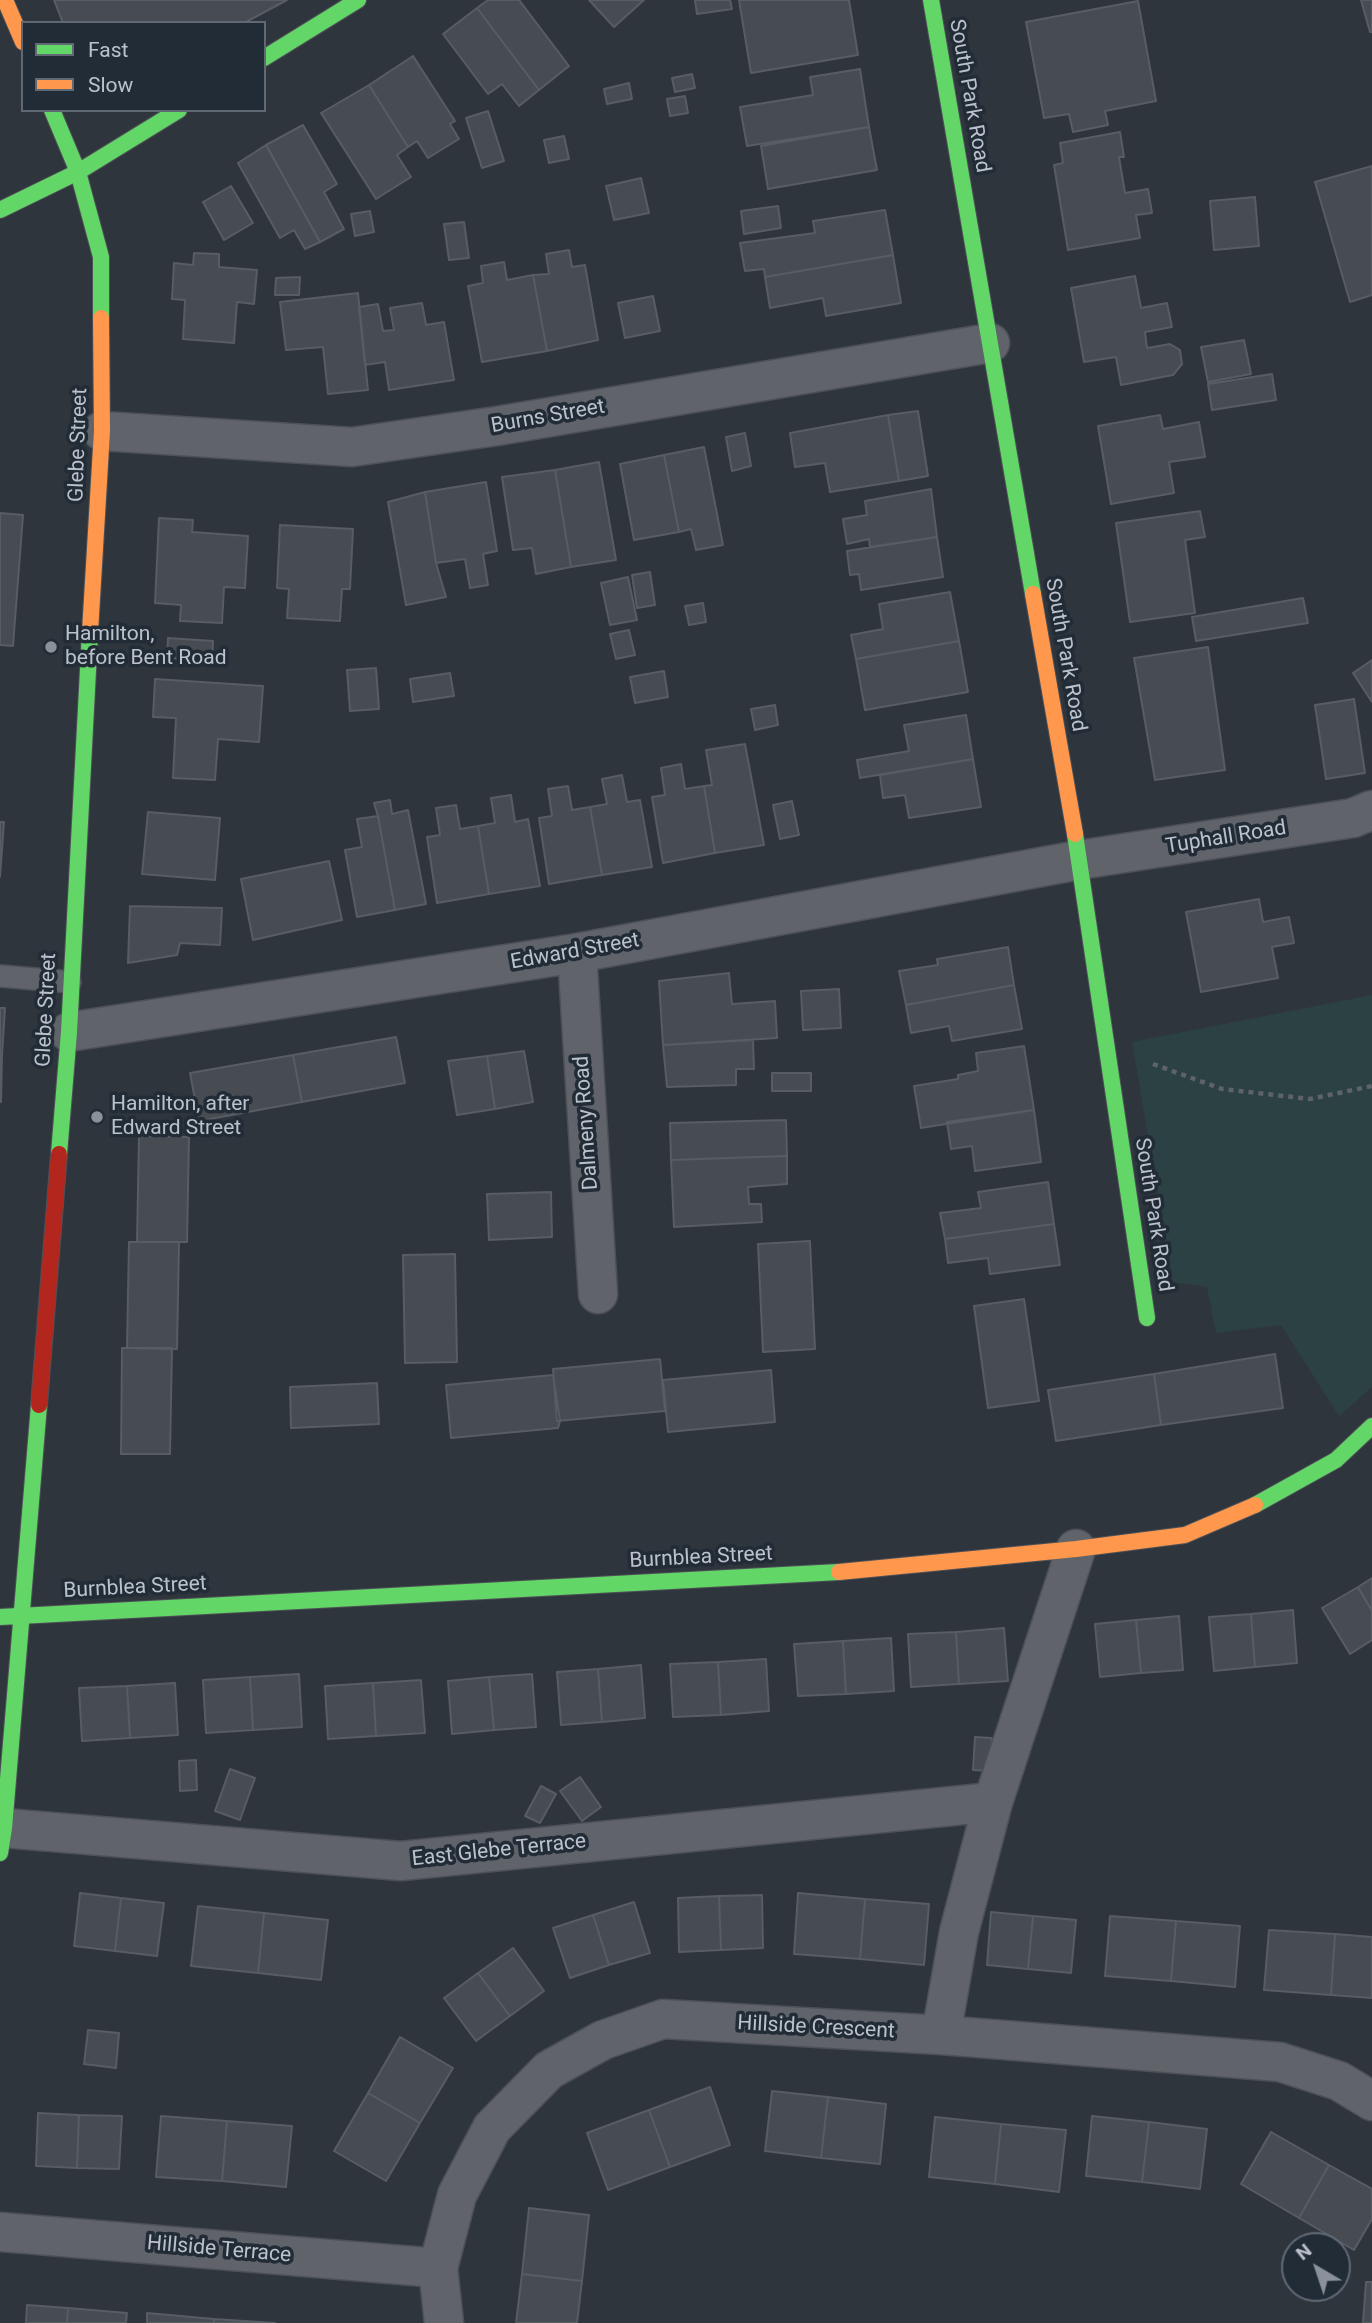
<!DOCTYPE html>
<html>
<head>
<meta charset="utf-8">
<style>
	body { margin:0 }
	#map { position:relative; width:1372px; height:2323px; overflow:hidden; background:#2f353c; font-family:Roboto,sans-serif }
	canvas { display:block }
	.legend { position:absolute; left:21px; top:21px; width:245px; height:91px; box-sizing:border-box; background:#222c37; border:2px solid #5f6873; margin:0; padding:9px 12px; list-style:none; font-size:21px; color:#bbc2cc }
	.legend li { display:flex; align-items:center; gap:14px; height:35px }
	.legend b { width:35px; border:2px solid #5f6873 }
	.north { position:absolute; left:1281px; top:2232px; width:70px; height:70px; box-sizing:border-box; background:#222c37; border:2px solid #5f6873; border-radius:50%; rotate:321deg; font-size:19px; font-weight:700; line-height:28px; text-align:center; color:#bbc2cc }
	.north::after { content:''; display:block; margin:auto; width:24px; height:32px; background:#8a919a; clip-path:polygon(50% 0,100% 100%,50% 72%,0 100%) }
</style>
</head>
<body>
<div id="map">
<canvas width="1372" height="2323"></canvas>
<ul class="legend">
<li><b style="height:9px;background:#63d668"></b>Fast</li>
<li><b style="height:9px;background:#ff974d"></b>Slow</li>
</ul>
<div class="north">N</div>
</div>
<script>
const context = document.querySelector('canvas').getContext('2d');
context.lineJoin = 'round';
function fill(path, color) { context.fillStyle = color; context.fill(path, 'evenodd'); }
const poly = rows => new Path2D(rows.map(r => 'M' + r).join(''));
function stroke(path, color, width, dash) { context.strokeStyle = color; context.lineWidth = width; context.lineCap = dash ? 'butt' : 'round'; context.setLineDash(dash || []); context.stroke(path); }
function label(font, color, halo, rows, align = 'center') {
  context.font = font + ' Roboto,sans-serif'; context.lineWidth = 7; context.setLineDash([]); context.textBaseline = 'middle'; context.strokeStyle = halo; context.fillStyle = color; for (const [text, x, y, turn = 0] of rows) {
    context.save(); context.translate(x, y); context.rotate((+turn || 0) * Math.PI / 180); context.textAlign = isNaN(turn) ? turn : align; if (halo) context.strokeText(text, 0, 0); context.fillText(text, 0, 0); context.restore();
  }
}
const green = poly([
	[1372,995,1372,1387,1339,1416,1281,1325,1216,1333,1207,1287,1173,1282,1132,1042]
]);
const building = poly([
	[54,0,287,0,244,23,63,23,54,0],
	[488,0,519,0,569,66,539,90,477,8,488,0],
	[589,0,644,0,614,27,589,0],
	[695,0,730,0,732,9,697,14,695,0],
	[739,0,849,0,858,55,751,73,739,0],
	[1361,0,1372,0,1372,32,1370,32,1361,0],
	[1138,1,1156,101,1105,111,1108,125,1073,132,1069,114,1044,118,1026,22,1138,1],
	[477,8,539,90,519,106,502,84,488,94,443,34,477,8],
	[413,56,455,121,450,124,459,139,428,158,417,141,408,147,369,85,413,56],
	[860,69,869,127,747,146,740,107,813,95,810,77,860,69],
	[692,74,695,88,675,92,672,78,692,74],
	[629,83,632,99,607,104,604,89,629,83],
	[369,85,408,147,397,155,411,177,376,199,321,113,369,85],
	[685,96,688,113,670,116,667,99,685,96],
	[488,111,504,161,482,168,466,118,488,111],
	[303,125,337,184,324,192,344,229,320,242,266,145,303,125],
	[869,127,877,170,768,189,761,146,869,127],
	[1120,132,1124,157,1119,157,1125,193,1148,189,1152,213,1136,215,1140,238,1068,250,1054,165,1063,163,1060,143,1120,132],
	[564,136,569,159,549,163,544,140,564,136],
	[266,145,320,242,305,249,294,230,280,238,238,163,266,145],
	[1372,166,1372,295,1350,302,1315,182,1372,166],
	[641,178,649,213,614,220,606,186,641,178],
	[231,186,253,223,224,240,203,202,231,186],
	[1255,197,1259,246,1214,250,1210,201,1255,197],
	[778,206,781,228,744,234,741,211,778,206],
	[885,210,893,255,765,277,764,269,745,271,740,243,815,233,813,221,885,210],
	[370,211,374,232,355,236,351,214,370,211],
	[464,222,469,258,449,260,444,224,464,222],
	[569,250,572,267,585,265,598,340,547,351,533,275,549,274,546,254,569,250],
	[194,253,219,254,219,267,257,270,254,304,237,302,234,343,183,339,185,300,172,299,174,263,193,265,194,253],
	[893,255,901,303,826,316,823,298,770,308,765,277,893,255],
	[504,262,507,280,533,275,547,351,482,362,468,286,483,283,481,266,504,262],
	[1135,276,1141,308,1167,303,1172,327,1145,332,1147,348,1170,344,1180,350,1182,364,1173,375,1121,385,1116,357,1084,362,1071,288,1135,276],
	[300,277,299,295,275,295,276,278,300,277],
	[358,293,368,390,328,394,323,347,286,350,280,302,358,293],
	[653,296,660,331,625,338,618,303,653,296],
	[422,303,426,325,444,322,454,380,389,390,385,362,365,365,359,307,378,304,383,331,394,330,390,308,422,303],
	[1244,340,1251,374,1208,382,1201,347,1244,340],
	[1272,374,1276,400,1212,410,1208,384,1272,374],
	[918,411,928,476,899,481,888,415,918,411],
	[888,415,899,481,830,492,825,463,795,467,790,433,888,415],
	[1160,415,1163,429,1199,422,1205,457,1169,462,1174,493,1111,504,1098,426,1160,415],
	[745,433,751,466,732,471,726,437,745,433],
	[704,447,723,545,696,550,691,529,679,532,664,455,704,447],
	[664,455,679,532,634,540,620,464,664,455],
	[599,462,616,560,571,567,555,470,599,462],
	[555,470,571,567,536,574,532,548,513,550,502,477,555,470],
	[486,482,497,551,483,554,488,585,470,588,465,559,436,563,425,492,486,482],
	[931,489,937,537,870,547,869,539,847,544,843,519,867,515,865,501,931,489],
	[425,492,436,563,446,597,406,605,388,502,425,492],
	[1200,511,1205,537,1185,540,1195,613,1130,622,1116,523,1200,511],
	[0,513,23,515,13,646,0,645,0,513],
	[159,518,193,520,192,532,248,536,245,588,224,587,222,623,180,621,181,605,155,603,159,518],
	[280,525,353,529,350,589,342,589,340,621,287,618,289,589,277,588,280,525],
	[937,537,943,577,861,590,859,574,850,575,847,551,937,537],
	[650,572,655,605,637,608,632,575,650,572],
	[628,577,637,620,610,625,601,583,628,577],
	[950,592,959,641,856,659,851,635,883,629,879,604,950,592],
	[1303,598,1308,623,1196,641,1192,617,1303,598],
	[703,603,706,622,689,625,685,606,703,603],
	[629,630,635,655,616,659,610,634,629,630],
	[168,638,213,641,212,661,167,658,168,638],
	[959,641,968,692,865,710,856,659,959,641],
	[1208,647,1225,770,1155,780,1134,658,1208,647],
	[1372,660,1372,702,1353,673,1372,660],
	[376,668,379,709,350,711,347,670,376,668],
	[664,671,668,697,635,703,630,677,664,671],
	[450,673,454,696,413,702,410,679,450,673],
	[155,679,263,686,259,742,218,739,215,780,173,778,176,718,153,717,155,679],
	[1354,699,1365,773,1326,779,1315,705,1354,699],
	[775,705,778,725,755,730,751,709,775,705],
	[966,715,973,759,860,778,857,760,909,751,904,725,966,715],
	[745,744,764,845,715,853,704,786,712,785,706,750,745,744],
	[973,759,981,807,909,818,905,795,883,798,880,775,973,759],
	[681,764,685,789,704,786,715,853,663,863,652,797,665,795,661,768,681,764],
	[622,775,627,802,640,800,652,867,602,875,590,807,607,804,602,779,622,775],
	[568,786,572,810,590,807,602,875,549,884,539,818,552,816,548,789,568,786],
	[511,795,515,822,528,819,540,886,489,894,478,826,495,823,491,798,511,795],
	[390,800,392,814,408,810,426,904,395,910,378,816,374,803,390,800],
	[792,801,799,835,780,839,773,805,792,801],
	[456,805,460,829,478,826,489,894,437,903,427,837,440,835,436,808,456,805],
	[148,812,220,818,215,880,142,874,148,812],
	[378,816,395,910,357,917,345,850,362,847,357,819,378,816],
	[0,822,4,822,0,877,0,822],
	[329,861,342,920,253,940,241,879,329,861],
	[1259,899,1263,922,1289,917,1294,943,1272,947,1278,978,1201,992,1186,912,1259,899],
	[130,906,222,908,220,945,180,943,177,955,128,963,130,906],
	[1008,947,1014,985,906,1005,899,971,938,965,937,959,1008,947],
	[729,973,732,1004,775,1001,777,1038,663,1045,659,981,729,973],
	[1014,985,1022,1029,952,1041,949,1026,911,1033,906,1005,1014,985],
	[839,989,841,1028,803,1030,801,991,839,989],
	[0,1008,5,1008,2,1055,0,1055,0,1008],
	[396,1037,405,1083,302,1102,293,1055,396,1037],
	[753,1040,754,1069,736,1069,736,1085,667,1087,663,1045,753,1040],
	[1024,1046,1034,1110,921,1128,914,1086,958,1079,958,1075,978,1071,976,1053,1024,1046],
	[524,1051,533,1102,495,1109,487,1056,524,1051],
	[0,1055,2,1055,1,1102,0,1102,0,1055],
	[293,1055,302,1102,199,1121,190,1073,293,1055],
	[487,1056,495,1109,457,1115,448,1061,487,1056],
	[772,1073,811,1073,811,1091,772,1091,772,1073],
	[1034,1110,1041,1162,975,1171,972,1146,951,1149,947,1122,1034,1110],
	[786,1120,787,1156,671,1160,670,1123,786,1120],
	[139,1136,189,1137,187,1242,137,1242,139,1136],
	[787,1156,787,1184,748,1187,749,1204,761,1204,762,1222,674,1227,671,1160,787,1156],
	[1048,1182,1054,1224,945,1239,940,1213,981,1208,978,1192,1048,1182],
	[551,1192,552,1237,489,1240,487,1194,551,1192],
	[1054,1224,1060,1265,990,1274,988,1258,948,1263,945,1239,1054,1224],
	[810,1241,815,1349,763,1352,758,1244,810,1241],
	[129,1242,179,1242,177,1349,127,1348,129,1242],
	[455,1254,457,1362,405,1363,403,1255,455,1254],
	[1024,1299,1039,1401,988,1408,974,1306,1024,1299],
	[122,1348,172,1348,170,1454,121,1454,122,1348],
	[1275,1354,1283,1408,1161,1425,1154,1374,1275,1354],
	[660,1359,665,1411,557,1421,553,1369,660,1359],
	[771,1370,775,1422,668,1432,663,1380,771,1370],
	[1154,1374,1161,1425,1056,1441,1048,1390,1154,1374],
	[553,1375,560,1421,558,1428,451,1438,446,1385,553,1375],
	[377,1383,379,1424,291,1428,290,1387,377,1383],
	[1372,1578,1372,1611,1358,1587,1372,1578],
	[1358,1587,1372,1611,1372,1640,1350,1654,1322,1608,1358,1587],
	[1293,1610,1297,1663,1255,1667,1251,1614,1293,1610],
	[1251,1614,1255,1667,1214,1671,1209,1617,1251,1614],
	[1179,1616,1183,1670,1141,1673,1136,1620,1179,1616],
	[1136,1620,1141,1673,1100,1677,1095,1624,1136,1620],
	[1004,1628,1008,1681,959,1684,956,1632,1004,1628],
	[956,1632,959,1684,911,1687,908,1634,956,1632],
	[891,1638,894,1691,846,1694,843,1641,891,1638],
	[843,1641,846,1694,798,1696,794,1644,843,1641],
	[766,1659,769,1711,721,1715,718,1662,766,1659],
	[718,1662,721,1715,673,1717,670,1664,718,1662],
	[641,1665,645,1718,602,1722,598,1669,641,1665],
	[598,1669,602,1722,561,1725,557,1672,598,1669],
	[299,1674,302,1727,253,1730,250,1677,299,1674],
	[532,1674,536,1727,494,1730,489,1677,532,1674],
	[250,1677,253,1730,206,1733,203,1680,250,1677],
	[489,1677,494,1730,452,1734,448,1681,489,1677],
	[421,1680,425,1733,376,1736,373,1683,421,1680],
	[175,1683,178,1735,130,1738,127,1686,175,1683],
	[373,1683,376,1736,328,1739,325,1686,373,1683],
	[127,1686,130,1738,82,1741,79,1688,127,1686],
	[975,1737,992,1738,989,1771,973,1770,975,1737],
	[196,1760,197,1790,180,1791,179,1761,196,1760],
	[230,1769,255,1778,240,1820,215,1811,230,1769],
	[580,1777,601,1807,582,1821,560,1791,580,1777],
	[541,1786,556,1794,540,1823,525,1816,541,1786],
	[80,1893,121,1898,115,1951,74,1946,80,1893],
	[798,1893,865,1899,860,1959,794,1954,798,1893],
	[762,1895,763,1948,721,1950,719,1896,762,1895],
	[719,1896,721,1950,679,1952,678,1898,719,1896],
	[121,1898,164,1903,157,1956,115,1951,121,1898],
	[865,1899,929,1904,924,1965,860,1959,865,1899],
	[634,1902,650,1953,609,1965,593,1915,634,1902],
	[198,1906,264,1913,258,1973,191,1966,198,1906],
	[991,1912,1033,1916,1028,1969,987,1965,991,1912],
	[264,1913,328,1920,321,1980,258,1973,264,1913],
	[593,1915,609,1965,570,1978,553,1928,593,1915],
	[1033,1916,1076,1920,1071,1973,1028,1969,1033,1916],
	[1110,1916,1176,1921,1171,1981,1105,1976,1110,1916],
	[1176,1921,1240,1926,1235,1987,1171,1981,1176,1921],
	[1269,1930,1335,1934,1331,1995,1264,1990,1269,1930],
	[1335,1934,1372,1937,1372,1998,1331,1995,1335,1934],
	[513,1948,544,1991,510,2016,478,1973,513,1948],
	[478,1973,510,2016,476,2041,444,1998,478,1973],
	[88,2030,119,2033,116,2068,84,2064,88,2030],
	[400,2037,453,2068,420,2123,368,2093,400,2037],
	[710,2087,730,2145,670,2167,649,2110,710,2087],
	[772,2091,828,2097,821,2158,765,2151,772,2091],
	[368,2093,420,2123,386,2181,334,2151,368,2093],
	[828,2097,886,2104,880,2164,821,2158,828,2097],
	[649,2110,670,2167,608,2190,587,2133,649,2110],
	[38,2113,79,2115,77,2168,36,2166,38,2113],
	[79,2115,122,2116,119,2169,77,2168,79,2115],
	[161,2116,227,2121,222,2181,156,2177,161,2116],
	[1092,2116,1149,2122,1142,2182,1086,2176,1092,2116],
	[935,2117,1001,2124,995,2184,929,2177,935,2117],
	[227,2121,292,2126,286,2187,222,2181,227,2121],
	[1149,2122,1207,2129,1200,2189,1142,2182,1149,2122],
	[1001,2124,1066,2130,1059,2192,995,2184,1001,2124],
	[1271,2132,1329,2165,1299,2218,1241,2184,1271,2132],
	[1329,2165,1372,2189,1372,2219,1354,2250,1299,2218,1329,2165],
	[529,2208,589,2215,582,2281,522,2274,529,2208],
	[522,2274,582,2281,577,2323,516,2323,522,2274],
	[1366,2282,1372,2282,1372,2323,1363,2323,1366,2282],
	[27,2305,68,2308,67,2323,26,2323,27,2305],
	[68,2308,127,2313,126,2323,67,2323,68,2308],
	[147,2313,214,2319,214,2323,147,2323,147,2313],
	[214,2319,275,2323,214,2323,214,2319]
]);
const path = poly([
	[1153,1064,1222,1089,1310,1099,1372,1086]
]);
const lane = poly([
	[0,976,70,982]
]);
const street = poly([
	[102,431,352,447,497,426,990,343],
	[577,953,598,1294],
	[69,1032,577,953,1079,860,1353,818,1372,810],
	[4,1828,401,1861,993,1802],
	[941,2035,959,1932,993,1802,1076,1549],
	[0,2232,438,2268],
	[444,2323,438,2268,457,2195,492,2128,549,2070,603,2040,663,2019,941,2035,1280,2062,1339,2081,1372,2101]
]);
const fast = poly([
	[931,0,1033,594],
	[264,58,358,0],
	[52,110,78,172,101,257,101,318],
	[0,210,78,172,179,110],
	[1075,834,1147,1318],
	[59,1154,69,1032,90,632],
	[1255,1505,1336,1460,1372,1426],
	[0,1617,839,1572],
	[0,1853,4,1828,39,1405]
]);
const slow = poly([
	[5,0,23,42],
	[1033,594,1075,834],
	[90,632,102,431,101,318],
	[839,1572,1076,1549,1185,1535,1255,1505]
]);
const jam = poly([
	[39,1405,59,1154]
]);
const markers = [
	[51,647,7,"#8a919a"],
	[97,1117,7,"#8a919a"]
];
const streetNames = [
	["South Park Road",969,96,80],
	["Burns Street",548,417,-10],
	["Glebe Street",79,445,-88],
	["South Park Road",1065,655,80],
	["Tuphall Road",1226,838,-9],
	["Edward Street",575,952,-10],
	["Glebe Street",47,1010,-87],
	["Dalmeny Road",587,1123,-94],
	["South Park Road",1153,1215,81],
	["Burnblea Street",701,1558,-3],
	["Burnblea Street",135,1588,-3],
	["East Glebe Terrace",499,1851,-6],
	["Hillside Crescent",816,2028,3],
	["Hillside Terrace",219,2250,5]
];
const poiNames = [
	["Hamilton,",65,635],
	["before Bent Road",65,659],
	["Hamilton, after",111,1105],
	["Edward Street",111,1129]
];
fill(green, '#2c4143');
fill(building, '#474c53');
stroke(building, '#585c63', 2);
stroke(lane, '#4d5157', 24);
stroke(street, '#4d5157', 41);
stroke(fast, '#4d5157', 18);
stroke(slow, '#4d5157', 18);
stroke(jam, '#4d5157', 18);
stroke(path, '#5d6367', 4.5, [5, 5]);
stroke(lane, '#60646a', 21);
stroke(street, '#60646a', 38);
stroke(fast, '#63d668', 16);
stroke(slow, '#ff974d', 16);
stroke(jam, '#b3261e', 16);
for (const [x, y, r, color] of markers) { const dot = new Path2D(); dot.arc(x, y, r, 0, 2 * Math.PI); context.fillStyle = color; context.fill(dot); stroke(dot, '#222c37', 2.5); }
label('21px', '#bbc2cc', '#222c37', streetNames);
label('21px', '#bbc2cc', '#222c37', poiNames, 'left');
</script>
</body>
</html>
